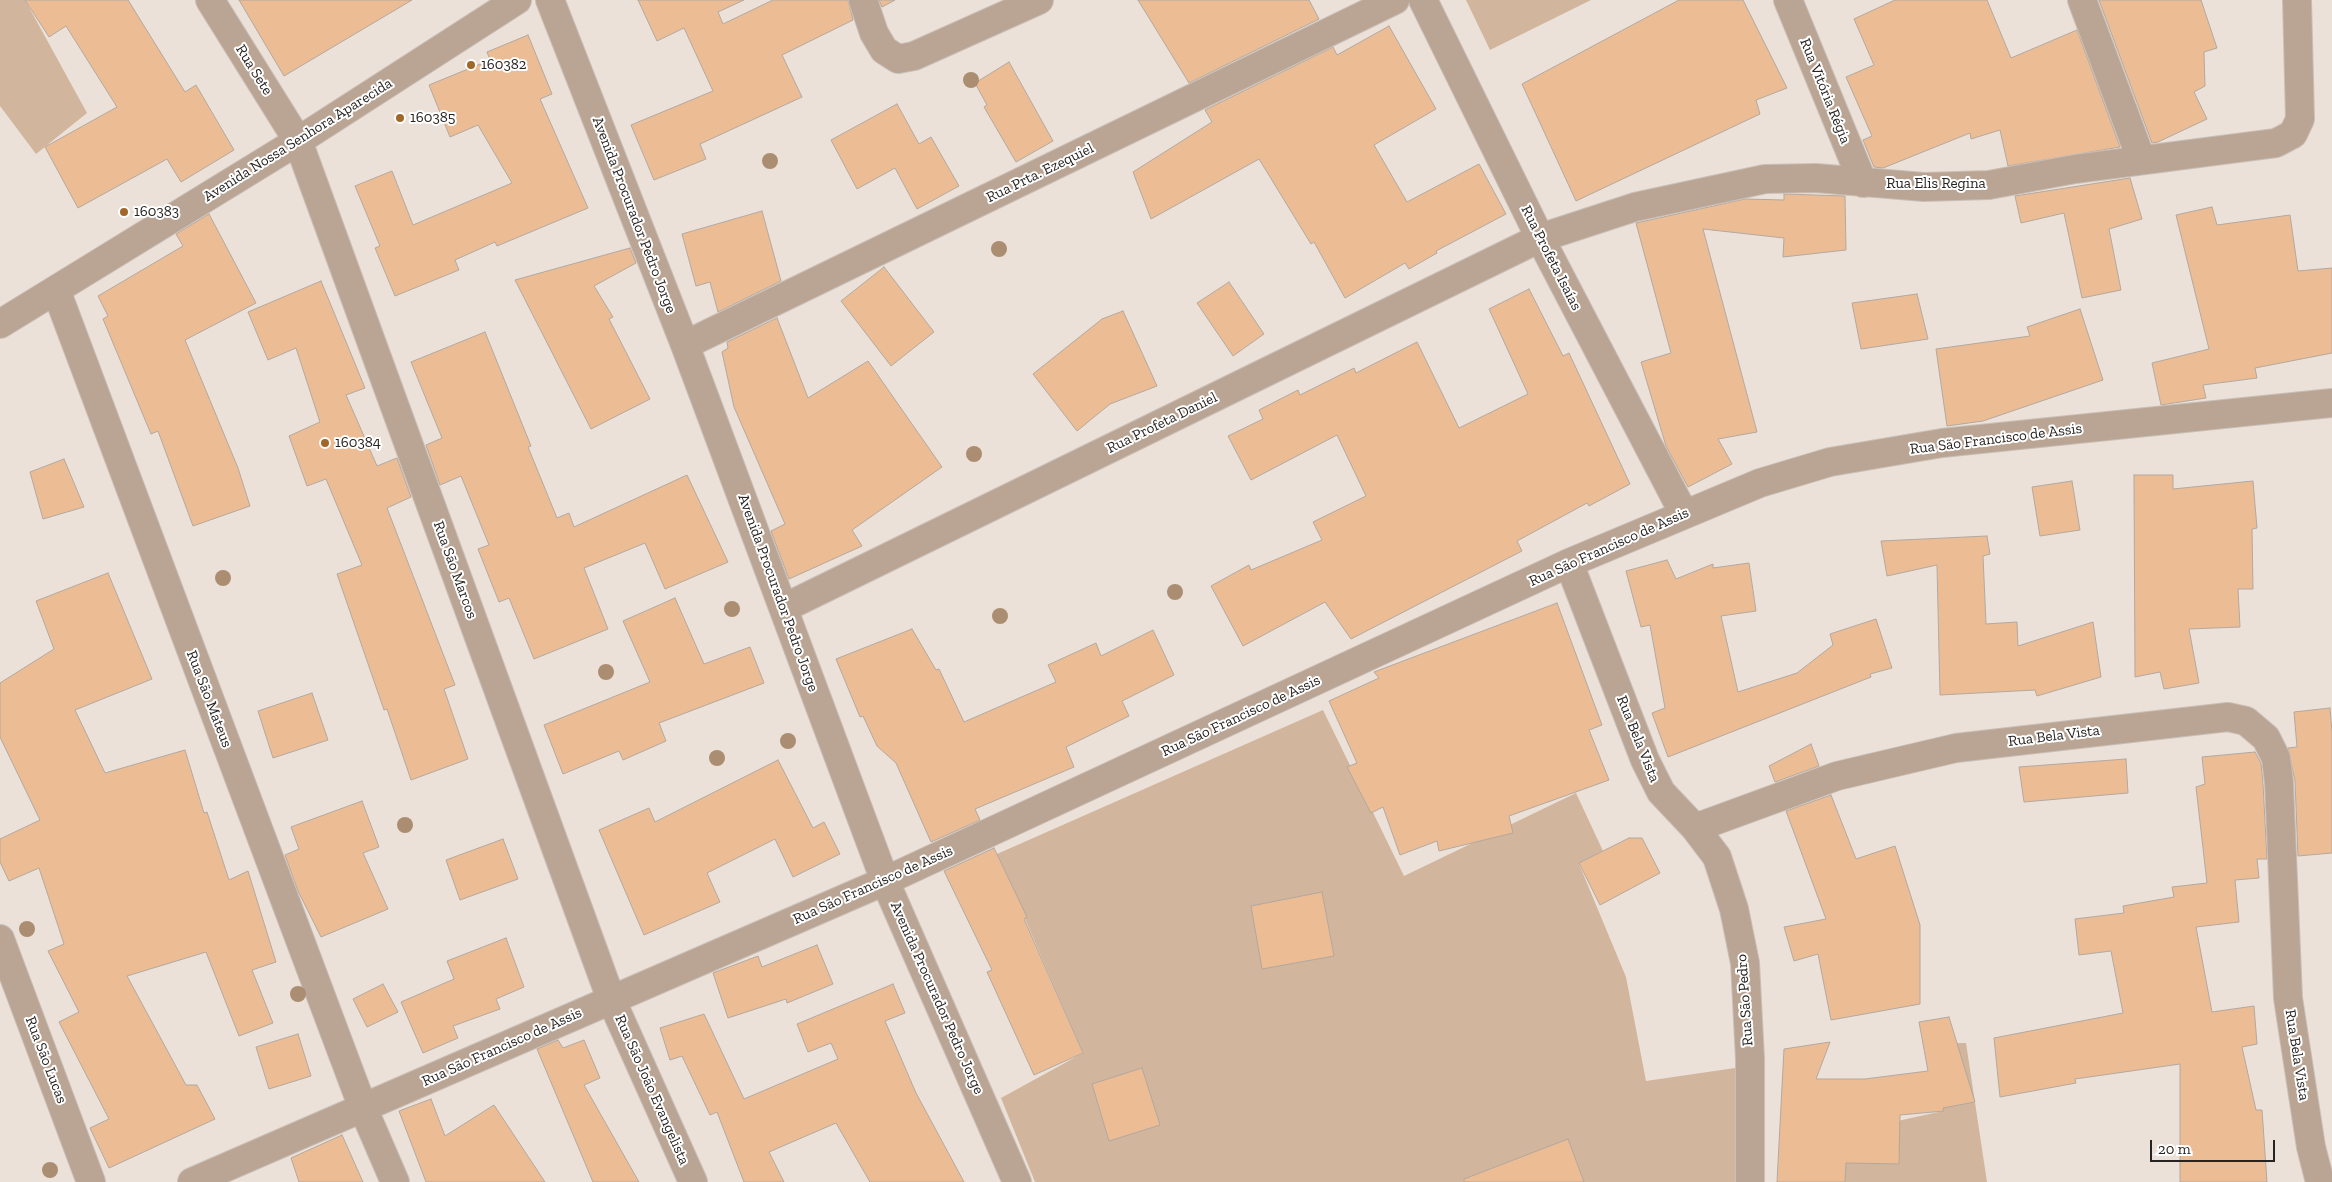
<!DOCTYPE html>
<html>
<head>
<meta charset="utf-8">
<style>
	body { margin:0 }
	#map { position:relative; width:2332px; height:1182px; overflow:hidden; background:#ece1d8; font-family:"Zilla Slab",serif }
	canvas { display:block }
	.scale { position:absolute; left:2150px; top:1140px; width:125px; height:22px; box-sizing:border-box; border:2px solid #272320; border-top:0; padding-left:6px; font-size:15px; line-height:18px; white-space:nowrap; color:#272320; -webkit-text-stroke:4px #fff; paint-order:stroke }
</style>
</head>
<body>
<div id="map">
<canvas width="2332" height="1182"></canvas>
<div class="scale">20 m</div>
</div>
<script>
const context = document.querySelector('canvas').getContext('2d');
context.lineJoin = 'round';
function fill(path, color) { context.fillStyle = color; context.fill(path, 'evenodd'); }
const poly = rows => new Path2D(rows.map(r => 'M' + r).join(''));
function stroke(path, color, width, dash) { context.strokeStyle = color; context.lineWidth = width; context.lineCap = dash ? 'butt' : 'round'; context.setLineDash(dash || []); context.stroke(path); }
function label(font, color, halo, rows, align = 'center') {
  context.font = font + ' "Zilla Slab",serif'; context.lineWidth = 4; context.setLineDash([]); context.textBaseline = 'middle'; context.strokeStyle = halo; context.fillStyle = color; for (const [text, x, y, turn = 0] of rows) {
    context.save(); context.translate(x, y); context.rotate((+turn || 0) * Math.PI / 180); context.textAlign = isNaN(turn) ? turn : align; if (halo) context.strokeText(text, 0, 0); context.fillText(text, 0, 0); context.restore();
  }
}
const green = poly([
	[0,0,25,0,87,113,36,154,0,106],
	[1466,0,1591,0,1490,50],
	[1323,710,1404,876,1576,793,1603,851,1579,864,1626,977,1646,1081,1735,1068,1737,1149,1735,1182,1035,1182,1001,1098,1083,1053,997,854],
	[1923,1043,1966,1043,1987,1182,1839,1182,1834,1135,1943,1111]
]);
const building = poly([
	[25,0,128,0,185,92,196,85,234,150,181,182,167,159,78,208,45,147,117,107,66,26,49,37,25,0],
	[239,0,412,0,284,76,239,0],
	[638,0,744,0,718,12,723,24,773,0,848,0,853,20,782,55,802,97,700,144,706,159,654,180,631,125,713,91,684,28,657,41,638,0],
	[879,0,895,0,882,7,879,0],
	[1138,0,1309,0,1319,19,1189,83,1138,0],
	[1679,0,1743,0,1787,88,1756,100,1760,114,1576,201,1522,84,1679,0],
	[1895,0,1987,0,2011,58,2077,30,2120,147,2008,166,2000,130,1971,139,1970,133,1883,168,1874,167,1863,140,1872,136,1846,77,1874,65,1854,19,1895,0],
	[2099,0,2201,0,2217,48,2204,52,2205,86,2194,92,2207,119,2158,142,2152,143,2099,0],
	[1389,26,1436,109,1374,145,1407,202,1479,164,1506,214,1436,251,1437,253,1409,269,1405,263,1345,298,1314,242,1311,244,1259,159,1151,219,1133,172,1212,122,1205,110,1333,47,1337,55,1389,26],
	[528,35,552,94,540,99,588,208,497,246,495,242,455,260,459,270,395,296,375,248,380,246,355,186,392,171,413,225,512,183,478,125,450,137,429,85,490,60,487,52,528,35],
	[1009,62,1053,141,1016,162,984,107,987,105,975,83,1009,62],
	[897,104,919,144,931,137,959,186,917,209,895,168,857,189,831,140,897,104],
	[2130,178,2142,219,2109,229,2121,290,2082,298,2064,213,2021,223,2015,196,2130,178],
	[1784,194,1845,196,1846,250,1783,257,1784,238,1703,229,1757,432,1718,439,1732,464,1688,487,1666,446,1641,362,1671,353,1636,223,1745,199,1784,200,1784,194],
	[2212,207,2217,225,2290,215,2298,271,2332,268,2332,353,2255,368,2257,378,2203,385,2206,398,2161,405,2152,363,2209,349,2176,215,2212,207],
	[762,211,781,281,718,312,710,282,696,286,682,234,762,211],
	[209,214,256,303,185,340,238,468,250,506,193,526,158,431,151,434,103,319,108,316,98,296,183,246,176,234,209,214],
	[630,248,636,263,594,286,613,317,609,319,650,399,591,429,515,280,630,248],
	[884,267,934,332,891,366,841,301,884,267],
	[321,281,365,388,346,395,377,466,397,458,411,497,387,508,455,685,444,689,468,759,411,780,387,709,384,710,337,574,362,565,326,479,307,486,289,436,320,422,296,348,268,360,248,312,321,281],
	[1229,282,1264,334,1233,356,1197,303,1229,282],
	[1529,289,1563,356,1569,353,1630,484,1589,506,1587,503,1517,541,1522,551,1351,639,1325,602,1243,646,1211,586,1249,565,1251,570,1322,540,1313,522,1366,496,1337,435,1251,480,1228,436,1263,419,1259,410,1298,390,1300,395,1354,368,1356,373,1417,342,1459,428,1528,394,1489,309,1529,289],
	[1917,294,1928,339,1861,349,1852,303,1917,294],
	[2080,309,2103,380,1983,421,1947,426,1936,349,2030,336,2027,327,2080,309],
	[1123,311,1157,386,1110,404,1077,431,1033,374,1102,319,1123,311],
	[777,318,808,398,868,361,942,467,852,530,862,546,789,579,771,531,785,524,734,407,722,352,728,348,727,342,777,318],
	[485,332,531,446,528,447,557,518,569,513,574,527,687,475,728,562,665,589,645,543,584,568,608,629,534,659,509,598,499,602,478,549,489,545,461,476,440,485,426,445,442,438,411,362,485,332],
	[64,459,84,507,43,519,30,472,64,459],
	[2134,475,2173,475,2173,489,2253,481,2257,528,2252,529,2253,589,2238,589,2240,627,2189,629,2199,683,2164,689,2160,672,2135,677,2134,475],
	[2072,481,2080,530,2040,536,2032,487,2072,481],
	[1987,536,1990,554,1983,556,1986,624,2017,622,2018,646,2093,622,2101,677,2037,696,2035,690,1940,695,1937,565,1887,576,1881,541,1987,536],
	[1667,560,1676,579,1713,564,1713,568,1749,563,1756,611,1721,616,1738,692,1797,673,1833,645,1830,634,1876,619,1892,668,1870,674,1871,677,1668,757,1652,713,1665,708,1650,625,1641,627,1626,571,1667,560],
	[108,573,152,679,75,710,105,773,185,750,204,813,207,812,229,880,248,871,276,962,252,970,273,1023,239,1036,206,952,127,976,186,1085,197,1085,215,1119,109,1168,90,1128,109,1119,59,1022,79,1012,48,951,64,944,39,868,9,881,0,862,0,839,40,820,0,737,0,683,54,649,36,601,108,573],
	[675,598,704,664,750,647,764,683,659,723,666,741,623,760,619,751,563,774,544,725,650,682,623,621,675,598],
	[1557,603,1602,725,1589,730,1609,780,1509,816,1513,833,1439,851,1437,841,1400,855,1383,807,1371,813,1347,767,1357,763,1329,701,1379,678,1374,672,1557,603],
	[912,629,936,670,939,669,964,722,1056,682,1048,665,1096,643,1101,656,1153,630,1174,675,1122,701,1129,716,1066,747,1074,767,975,809,980,820,931,842,896,763,877,746,863,716,860,717,836,659,912,629],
	[312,693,328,740,273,758,258,711,312,693],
	[2330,708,2332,732,2332,853,2298,856,2295,781,2288,748,2297,747,2294,712,2330,708],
	[1811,744,1819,766,1775,782,1769,766,1811,744],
	[2255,752,2261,763,2263,784,2267,859,2257,859,2259,878,2235,880,2239,922,2196,927,2212,1012,2254,1006,2257,1044,2242,1047,2256,1110,2262,1110,2267,1182,2180,1182,2180,1064,2075,1079,2076,1083,2000,1097,1994,1038,2123,1013,2111,951,2079,955,2075,919,2124,913,2123,906,2174,897,2172,887,2207,883,2196,787,2205,784,2202,757,2255,752],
	[2126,759,2128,793,2024,802,2019,767,2126,759],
	[778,760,813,828,824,822,840,854,793,877,775,839,707,873,720,902,644,935,599,830,649,808,655,822,778,760],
	[1831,795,1856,859,1895,846,1920,925,1920,1004,1831,1020,1818,954,1794,961,1784,927,1826,919,1786,811,1831,795],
	[362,801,379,847,363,853,388,909,321,937,298,891,285,855,299,849,291,827,362,801],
	[1629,838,1642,838,1660,873,1600,905,1579,863,1629,838],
	[503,839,518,879,460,900,446,860,503,839],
	[994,848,1027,917,1024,919,1083,1053,1034,1075,987,972,992,970,944,871,994,848],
	[1322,892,1334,956,1262,969,1251,906,1322,892],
	[506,938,524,987,496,999,500,1009,453,1026,458,1038,423,1053,401,1002,454,979,447,961,506,938],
	[817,945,833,984,787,1003,786,999,728,1018,713,973,758,956,762,967,817,945],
	[383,984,398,1012,367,1027,353,999,383,984],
	[893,984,905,1013,885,1021,916,1093,964,1182,870,1182,836,1123,769,1152,784,1182,744,1182,717,1112,710,1115,682,1056,670,1060,660,1028,704,1014,744,1099,838,1059,831,1043,808,1052,797,1024,893,984],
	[1949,1017,1975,1102,1943,1108,1944,1111,1900,1115,1899,1164,1846,1163,1845,1182,1777,1182,1784,1049,1830,1042,1816,1079,1865,1079,1928,1071,1919,1022,1949,1017],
	[298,1034,311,1076,269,1089,256,1047,298,1034],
	[558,1040,563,1048,584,1040,600,1078,584,1085,639,1182,593,1182,537,1049,558,1040],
	[1142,1068,1160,1125,1109,1141,1092,1084,1142,1068],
	[431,1099,445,1136,494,1105,545,1182,426,1182,399,1111,431,1099],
	[342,1135,363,1182,299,1182,291,1158,342,1135],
	[1568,1139,1584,1182,1464,1182,1464,1179,1568,1139]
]);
const minor = poly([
	[210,0,298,141,611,999,693,1182],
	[550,0,685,345,885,881,1017,1182],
	[863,0,874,33,884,50,898,59,914,56,1039,0],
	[1423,0,1540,238,1684,514],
	[1788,0,1863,183],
	[2082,0,2141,159],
	[56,290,363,1108,395,1182],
	[0,324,298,141,517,0],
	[685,345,1395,0],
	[1569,563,1645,760,1661,792,1695,828,1717,857,1734,909,1745,963,1750,1059,1750,1182],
	[784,608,1540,238,1635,207,1765,179,1816,178,1924,187,1989,185,2075,169,2276,143,2293,134,2300,119,2297,0],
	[1695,828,1837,776,1956,748,2228,717,2246,721,2266,738,2276,758,2279,783,2288,998,2311,1147,2320,1182],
	[0,939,91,1182],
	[192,1182,885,881,1569,563,1760,483,1830,462,1942,443,2332,403]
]);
const trees = [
	[971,80],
	[770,161],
	[999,249],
	[974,454],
	[223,578],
	[1175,592],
	[732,609],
	[1000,616],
	[606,672],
	[788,741],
	[717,758],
	[405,825],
	[27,929],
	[298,994],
	[50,1170]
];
const markers = [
	[471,65,5,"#a26629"],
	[400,118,5,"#a26629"],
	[124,212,5,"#a26629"],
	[325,443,5,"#a26629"]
];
const poiNames = [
	["160382",481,65],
	["160385",410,118],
	["160383",134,212],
	["160384",335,443]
];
const streetNames = [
	["Rua Sete",254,70,58],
	["Rua Vitória Régia",1825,91,68],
	["Avenida Nossa Senhora Aparecida",298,140,-32],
	["Rua Prta. Ezequiel",1040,173,-26],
	["Rua Elis Regina",1936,184],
	["Avenida Procurador Pedro Jorge",634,215,69],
	["Rua Profeta Isaías",1551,258,63],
	["Rua Profeta Daniel",1162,423,-26],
	["Rua São Francisco de Assis",1996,439,-7],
	["Rua São Francisco de Assis",1609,547,-24],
	["Rua São Marcos",455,570,70],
	["Avenida Procurador Pedro Jorge",778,593,70],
	["Rua São Mateus",209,699,69],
	["Rua São Francisco de Assis",1241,716,-25],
	["Rua Bela Vista",2054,736,-7],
	["Rua Bela Vista",1638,739,68],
	["Rua São Francisco de Assis",873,885,-24],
	["Avenida Procurador Pedro Jorge",937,998,66],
	["Rua São Pedro",1745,1000,-94],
	["Rua São Francisco de Assis",502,1047,-24],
	["Rua Bela Vista",2297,1055,81],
	["Rua São Lucas",46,1060,69],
	["Rua São João Evangelista",652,1090,66]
];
fill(green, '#d1b59d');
fill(building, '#ecbd95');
stroke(building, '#b2a89f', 1);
stroke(minor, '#c9bfb7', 30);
stroke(minor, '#baa594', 28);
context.fillStyle = '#ab8d71';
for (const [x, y] of trees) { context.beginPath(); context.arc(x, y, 8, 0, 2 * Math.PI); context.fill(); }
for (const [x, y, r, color] of markers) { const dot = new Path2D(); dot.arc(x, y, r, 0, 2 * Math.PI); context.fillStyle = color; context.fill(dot); stroke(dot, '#fff', 2); }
label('15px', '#272320', '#fff', poiNames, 'left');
label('15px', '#272320', '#fff', streetNames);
</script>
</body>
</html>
